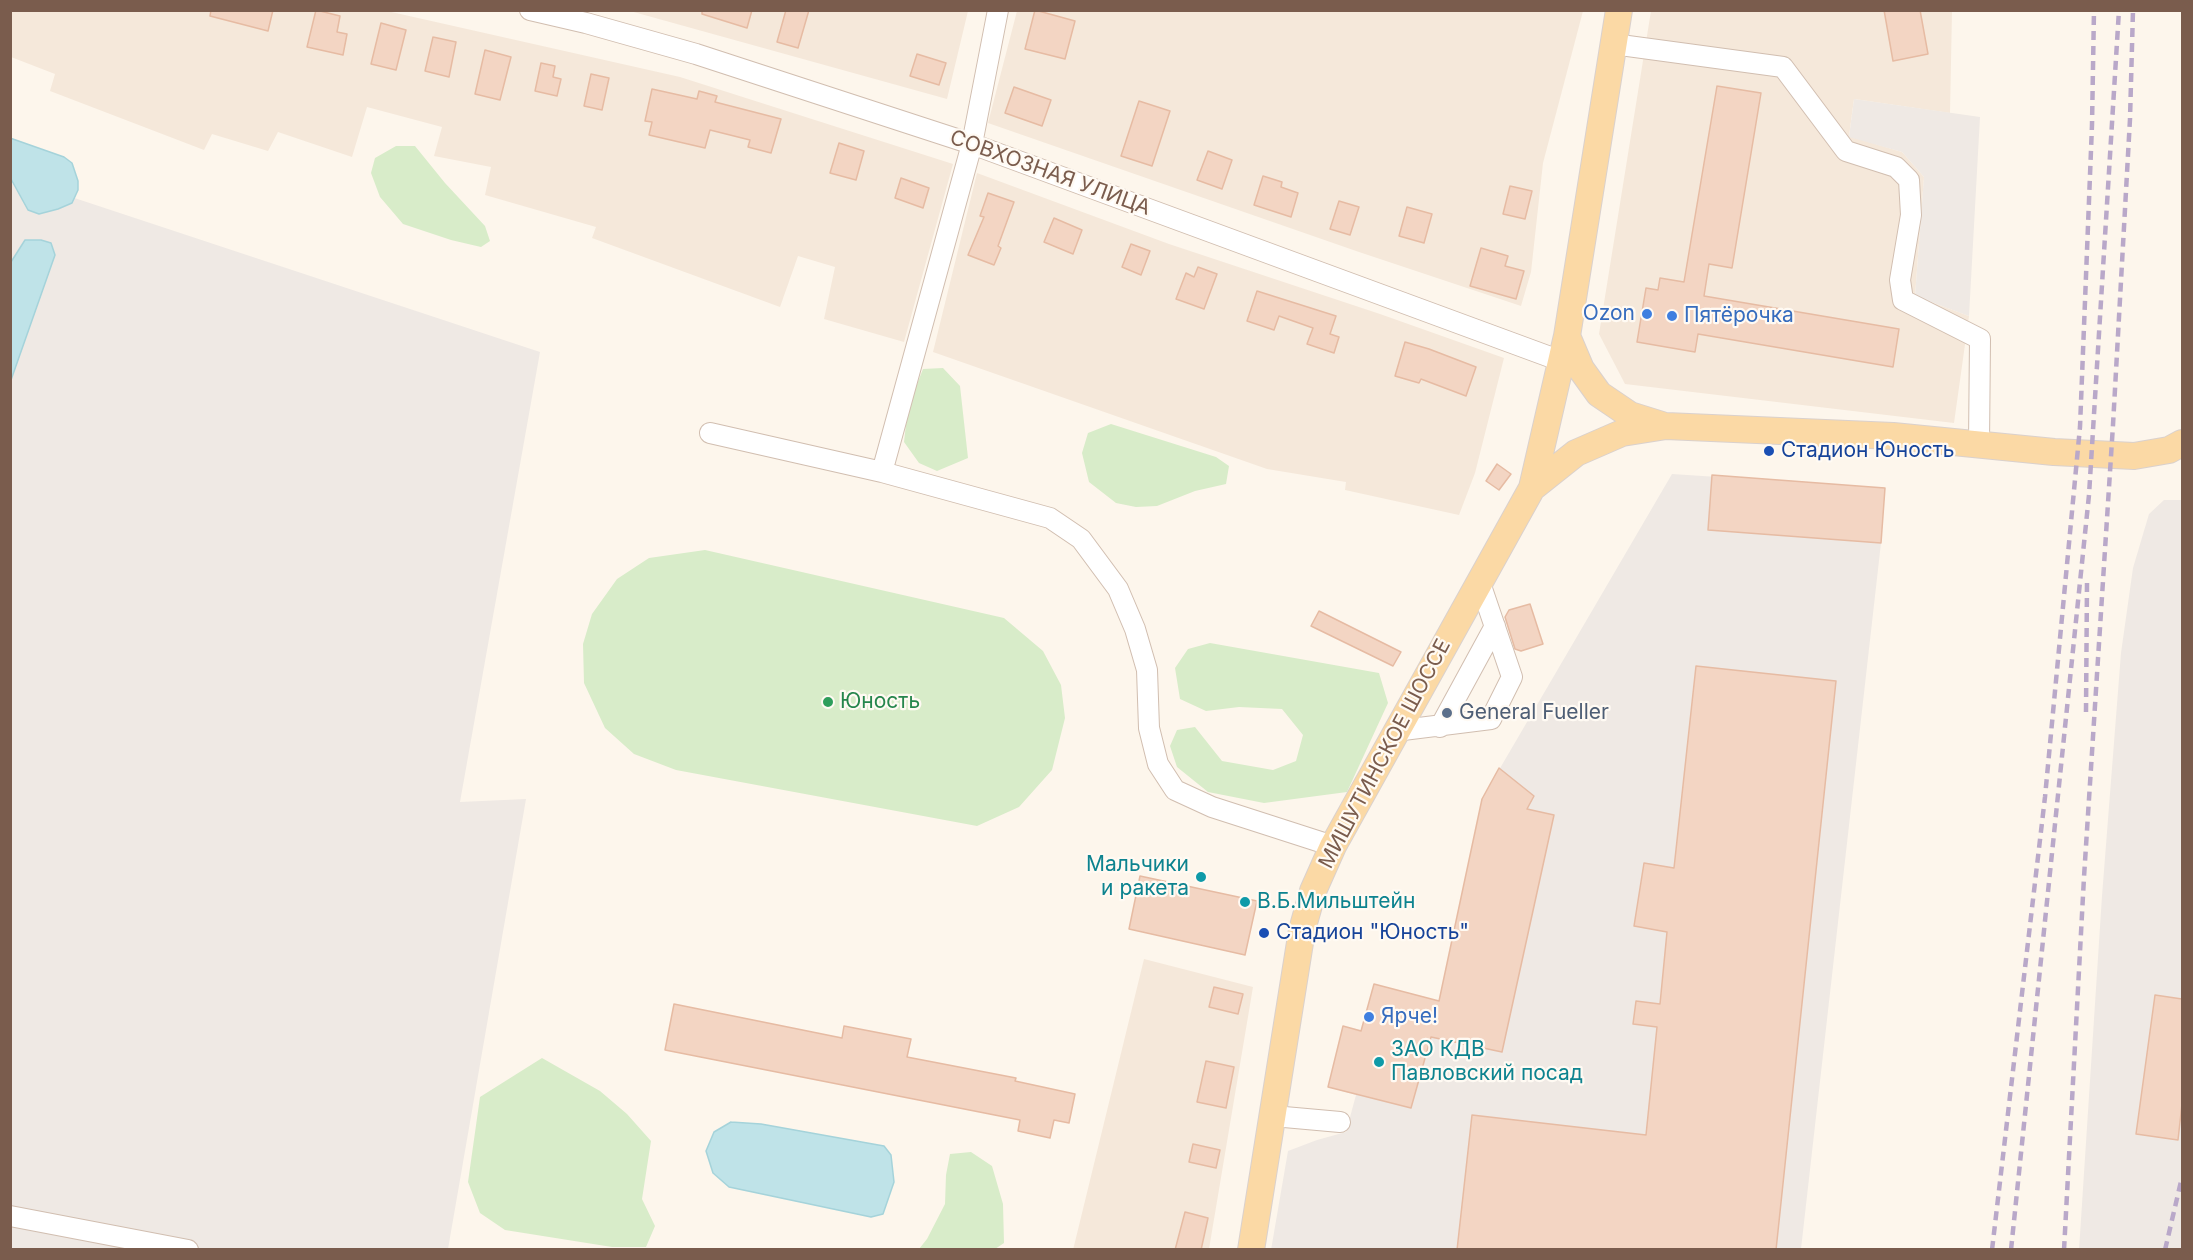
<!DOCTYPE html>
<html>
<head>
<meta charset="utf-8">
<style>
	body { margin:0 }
	#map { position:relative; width:2193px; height:1260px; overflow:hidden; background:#fdf6ec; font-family:Inter,sans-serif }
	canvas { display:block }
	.frame { position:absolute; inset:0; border:12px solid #7a5c4d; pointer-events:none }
</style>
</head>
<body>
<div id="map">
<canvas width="2193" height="1260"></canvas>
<div class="frame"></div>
</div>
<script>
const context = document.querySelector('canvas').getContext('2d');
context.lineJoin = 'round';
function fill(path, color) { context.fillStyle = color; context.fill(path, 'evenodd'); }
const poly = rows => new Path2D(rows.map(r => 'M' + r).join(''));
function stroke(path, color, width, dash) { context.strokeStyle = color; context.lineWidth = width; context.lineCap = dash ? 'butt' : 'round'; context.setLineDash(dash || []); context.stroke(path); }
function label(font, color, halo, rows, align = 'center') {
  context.font = font + ' Inter,sans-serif'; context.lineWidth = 4.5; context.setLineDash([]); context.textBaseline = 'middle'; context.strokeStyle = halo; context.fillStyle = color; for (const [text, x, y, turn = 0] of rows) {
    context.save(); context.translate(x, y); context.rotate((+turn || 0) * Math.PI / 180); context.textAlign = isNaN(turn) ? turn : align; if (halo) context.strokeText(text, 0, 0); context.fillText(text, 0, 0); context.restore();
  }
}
const residential = poly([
	[10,11,387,11,680,77,953,164,904,342,824,319,835,267,798,256,780,307,592,238,596,227,485,195,491,167,434,156,442,127,367,107,352,157,278,132,268,151,212,134,204,150,50,91,55,74,11,57],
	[630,11,968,11,947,99],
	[1017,11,1583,11,1543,163,1531,272,1521,306,1359,252,988,123],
	[1651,11,1952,11,1950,113,1854,99,1849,136,1902,152,1924,177,1915,296,1969,316,1954,423,1625,384,1599,334],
	[977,173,1169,244,1380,314,1504,358,1475,473,1459,515,1345,490,1346,482,1267,469,933,352],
	[1144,959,1253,987,1209,1249,1073,1250]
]);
const industrial = poly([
	[1854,99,1980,117,1969,316,1915,296,1924,177,1902,152,1849,137],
	[11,177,540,352,460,802,526,799,448,1249,11,1250],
	[1672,474,1885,488,1881,543,1801,1249,1271,1250,1288,1151,1317,1140,1346,1132,1356,1095,1328,1087,1343,1026,1361,1030,1374,984,1439,1001,1482,799],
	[2164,500,2182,500,2182,1249,2079,1250,2102,896,2121,653,2133,568,2149,514]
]);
const green = poly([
	[396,146,415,146,445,183,485,226,490,241,481,247,451,240,403,224,380,197,371,173,375,158],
	[943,368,960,386,968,458,937,471,919,463,904,442,908,407,923,369],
	[1111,424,1216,457,1229,466,1226,484,1195,491,1157,506,1136,507,1116,503,1089,482,1082,453,1088,433],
	[705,550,1004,618,1043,651,1061,685,1065,718,1052,770,1019,807,977,826,676,770,634,754,605,728,584,683,583,644,592,614,617,579,649,558],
	[1210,643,1379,673,1388,703,1347,792,1264,803,1208,792,1177,767,1170,746,1177,730,1195,727,1222,761,1273,770,1296,761,1303,735,1282,709,1239,707,1206,711,1180,699,1175,668,1188,649],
	[542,1058,600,1091,627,1114,651,1141,642,1199,655,1226,646,1247,612,1247,505,1230,480,1213,468,1182,480,1097],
	[971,1152,992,1166,1003,1204,1004,1243,995,1249,919,1249,927,1239,945,1204,946,1175,950,1154]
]);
const water = poly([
	[10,138,64,157,72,163,78,181,78,190,72,203,58,209,39,214,28,210,11,179,10,138],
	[25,240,41,240,51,243,55,255,11,380,11,262,25,240],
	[731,1122,761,1124,884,1146,891,1155,894,1182,883,1214,871,1217,729,1187,713,1173,706,1151,714,1132,731,1122]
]);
const building = poly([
	[211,10,273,10,268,31,210,16,211,10],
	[316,10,340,16,337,32,347,34,343,55,307,47,316,10],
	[702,10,752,10,747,28,702,14,702,10],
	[786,10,809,10,798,48,777,42,786,10],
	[1035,10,1075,21,1065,59,1025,49,1035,10],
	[1884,10,1920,10,1928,54,1893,61,1884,10],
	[381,23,406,30,396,70,371,64,381,23],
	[433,37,456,42,449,77,425,71,433,37],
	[485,50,511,57,500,100,475,94,485,50],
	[917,54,946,63,939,85,910,76,917,54],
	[541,63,555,66,553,77,561,79,557,96,535,91,541,63],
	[591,74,609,78,602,110,584,106,591,74],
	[1717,86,1761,93,1732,268,1709,264,1704,296,1899,329,1893,367,1698,334,1695,352,1637,342,1646,288,1658,290,1660,278,1684,282,1717,86],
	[1014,87,1051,100,1042,126,1005,113,1014,87],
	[652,89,697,99,699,91,717,96,715,102,781,119,771,153,748,147,750,140,710,130,705,148,649,135,652,122,645,121,652,89],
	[1139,101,1170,111,1152,166,1121,156,1139,101],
	[839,143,864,151,856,180,830,173,839,143],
	[1208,151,1232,160,1222,189,1197,180,1208,151],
	[1263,176,1282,182,1281,187,1298,193,1291,217,1254,205,1263,176],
	[901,178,929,188,923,208,895,198,901,178],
	[1510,186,1532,191,1525,219,1503,214,1510,186],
	[988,193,1014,202,998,246,1001,248,994,265,968,255,984,217,980,216,988,193],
	[1339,201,1359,207,1350,235,1330,229,1339,201],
	[1407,207,1432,214,1424,243,1399,236,1407,207],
	[1054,218,1082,230,1073,254,1044,242,1054,218],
	[1131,244,1150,251,1141,275,1122,267,1131,244],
	[1481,248,1508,256,1505,266,1524,271,1516,299,1470,286,1481,248],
	[1198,267,1217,274,1204,309,1176,299,1186,273,1194,277,1198,267],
	[1257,291,1336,316,1330,334,1339,337,1334,353,1307,344,1313,328,1279,316,1274,330,1247,321,1257,291],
	[1405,342,1429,349,1476,367,1466,396,1421,379,1419,383,1395,376,1405,342],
	[1497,464,1511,474,1499,490,1486,481,1497,464],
	[1712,475,1885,488,1881,543,1708,530,1712,475],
	[1530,604,1543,644,1521,651,1515,649,1505,617,1509,610,1530,604],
	[1319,611,1401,652,1393,666,1311,626,1319,611],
	[1696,666,1836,681,1776,1250,1457,1250,1472,1115,1646,1135,1657,1027,1633,1024,1636,1001,1660,1004,1667,932,1634,926,1644,863,1674,868,1696,666],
	[1499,768,1534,796,1527,809,1554,815,1502,1052,1431,1037,1411,1108,1328,1087,1343,1026,1361,1031,1374,984,1439,1001,1482,799,1499,768],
	[1140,876,1257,901,1245,955,1129,929,1140,876],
	[1214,987,1243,994,1238,1014,1209,1007,1214,987],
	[2155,995,2182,999,2182,1104,2178,1140,2136,1134,2155,995],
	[674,1004,842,1038,844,1026,911,1039,907,1057,1016,1078,1015,1081,1075,1094,1069,1123,1054,1120,1050,1138,1018,1131,1020,1120,665,1050,674,1004],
	[1206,1061,1234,1067,1226,1108,1197,1102,1206,1061],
	[1193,1144,1220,1150,1216,1168,1189,1162,1193,1144],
	[1185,1212,1208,1218,1201,1250,1175,1250,1185,1212]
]);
const minor = poly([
	[530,10,586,23,696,54,972,144,1561,361],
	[1613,44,1783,67,1846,151,1896,167,1909,180,1911,215,1900,280,1903,300,1980,339,1979,444],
	[710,433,882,472,1050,518,1081,539,1118,589,1135,629,1147,670,1149,728,1158,764,1175,790,1212,807,1333,846],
	[882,472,972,144,998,10],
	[1440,727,1495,626],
	[1395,731,1491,719,1512,677,1479,580],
	[1273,1116,1340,1122],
	[10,1216,188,1250]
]);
const major = poly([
	[1567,336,1581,369,1599,394,1630,415,1662,425],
	[1532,488,1576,453,1622,433,1666,426,1893,436,2054,452,2134,456,2169,450,2182,443],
	[1251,1250,1302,930,1313,891,1333,846,1532,488,1567,336,1619,10]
]);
const rail = poly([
	[2086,712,2087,583],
	[1992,1250,2045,797,2080,427,2092,125,2094,10],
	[2011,1250,2089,495,2119,10],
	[2064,1250,2084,877,2113,425,2130,119,2133,10],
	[2165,1250,2182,1177]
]);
const markers = [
	[1647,314,6,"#3f7fe0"],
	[1672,316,6,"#3f7fe0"],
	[1769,451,6,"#1a4fb4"],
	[828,702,6,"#2e9e5b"],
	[1447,713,6,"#5c6f8a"],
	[1201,877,6,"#0f9aa8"],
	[1245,902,6,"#0f9aa8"],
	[1264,933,6,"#1a4fb4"],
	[1369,1017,6,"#3f7fe0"],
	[1379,1062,6,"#0f9aa8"]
];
const streetNames = [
	["СОВХОЗНАЯ УЛИЦА",1050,173,20],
	["МИШУТИНСКОЕ ШОССЕ",1385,754,-62]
];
const shopNames = [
	["Ozon",1635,314,"right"],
	["Пятёрочка",1684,316],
	["Ярче!",1381,1017]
];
const transitNames = [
	["Стадион Юность",1781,451],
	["Стадион \"Юность\"",1276,933]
];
const leisureNames = [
	["Юность",840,702]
];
const serviceNames = [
	["General Fueller",1459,713]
];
const cultureNames = [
	["Мальчики",1189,865,"right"],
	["и ракета",1189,889,"right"],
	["В.Б.Мильштейн",1257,902],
	["ЗАО КДВ",1391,1050],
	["Павловский посад",1391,1074]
];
fill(residential, '#f5e8da');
fill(industrial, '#efe9e4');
fill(green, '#d8ecc9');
fill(water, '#bfe3e8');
stroke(water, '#a5d3da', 1.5);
fill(building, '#f3d5c3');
stroke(building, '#e6bba3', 1.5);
stroke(minor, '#d1beb0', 22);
stroke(major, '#dad1cd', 28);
stroke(minor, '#fff', 20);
stroke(major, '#fbd9a5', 26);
stroke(rail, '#b9a8c9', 4.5, [9, 6]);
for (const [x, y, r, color] of markers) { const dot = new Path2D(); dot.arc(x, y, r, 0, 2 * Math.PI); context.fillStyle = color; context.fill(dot); stroke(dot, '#fffaf3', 2); }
label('21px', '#7a5c4d', '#fffaf3', streetNames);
label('21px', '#366cbe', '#fffaf3', shopNames, 'left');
label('21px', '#164399', '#fffaf3', transitNames, 'left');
label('21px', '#27864d', '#fffaf3', leisureNames, 'left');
label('21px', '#4e5e75', '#fffaf3', serviceNames, 'left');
label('21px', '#0d838f', '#fffaf3', cultureNames, 'left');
</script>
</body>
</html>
